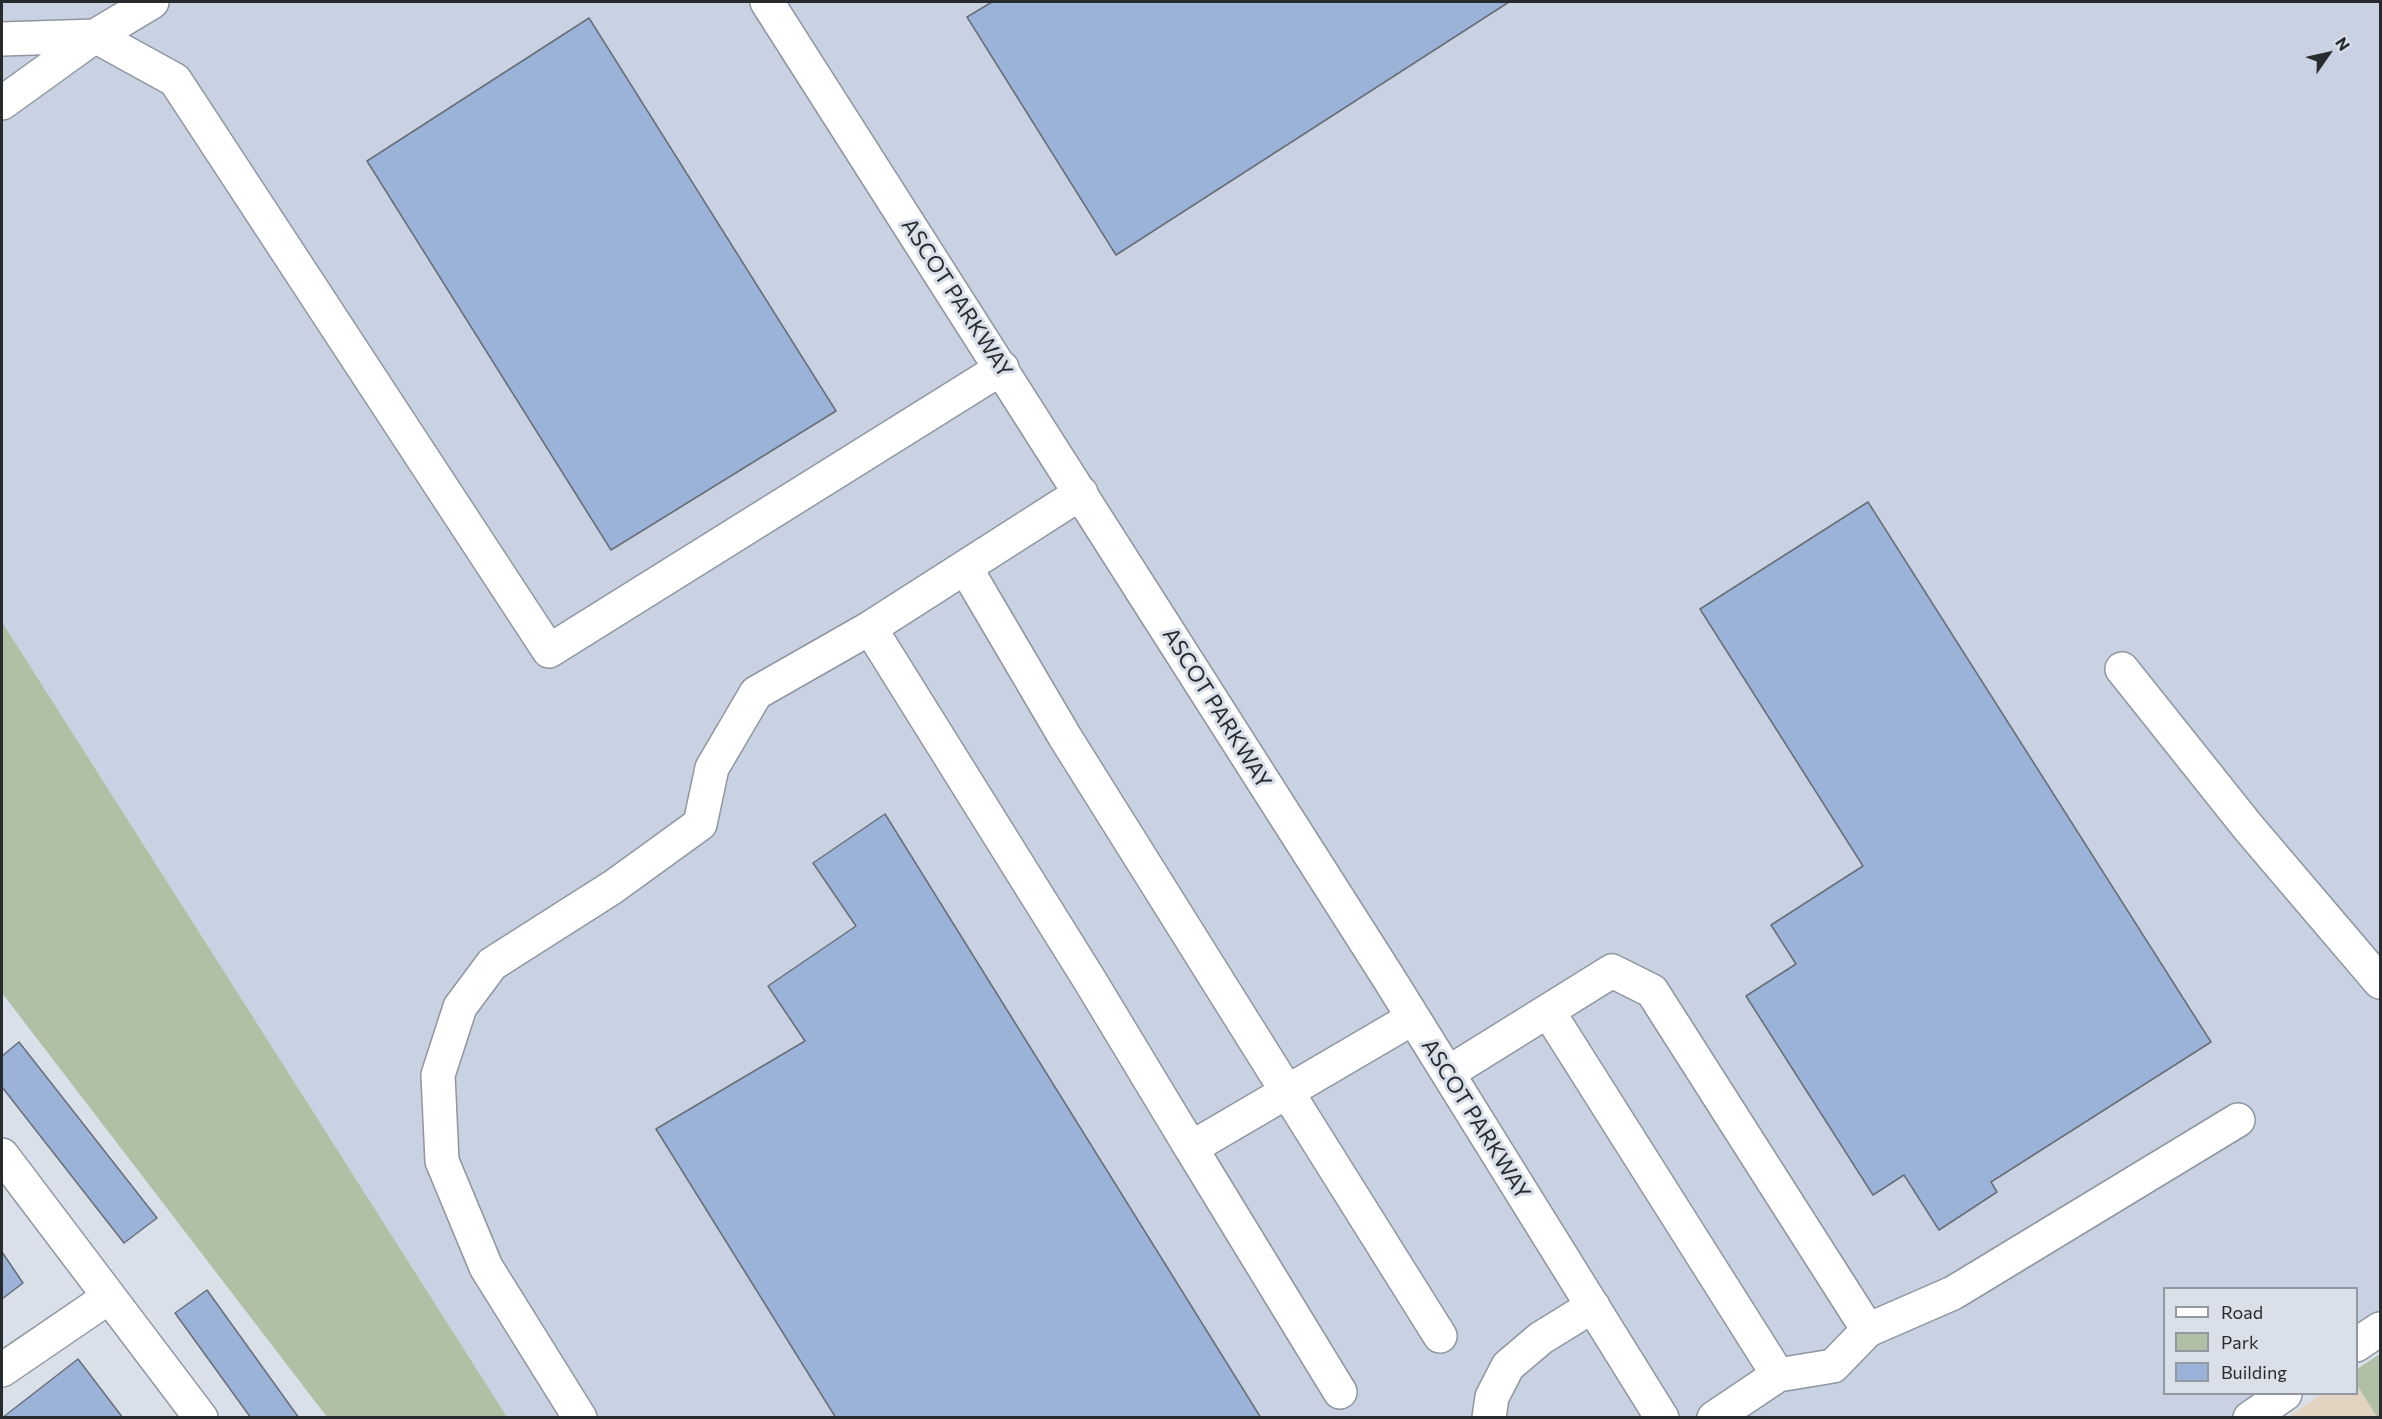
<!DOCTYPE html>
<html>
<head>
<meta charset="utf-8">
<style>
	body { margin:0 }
	#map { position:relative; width:2382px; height:1419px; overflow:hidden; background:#d9e0ea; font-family:Commissioner,sans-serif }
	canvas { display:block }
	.frame { position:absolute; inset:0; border:3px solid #282b2e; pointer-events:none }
	.legend { position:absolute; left:2163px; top:1287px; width:195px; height:108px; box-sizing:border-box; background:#d9e0ea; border:2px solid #92989f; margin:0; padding:8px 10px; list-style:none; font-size:18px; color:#282b2e }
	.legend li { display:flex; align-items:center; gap:12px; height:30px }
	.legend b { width:30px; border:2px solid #92989f }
	.north { position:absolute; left:2298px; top:24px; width:60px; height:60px; -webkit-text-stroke:4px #d9e0ea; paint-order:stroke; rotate:56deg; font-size:16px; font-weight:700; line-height:24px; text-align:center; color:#282b2e }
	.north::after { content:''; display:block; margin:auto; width:21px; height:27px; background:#282b2e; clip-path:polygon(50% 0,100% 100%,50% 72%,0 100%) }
</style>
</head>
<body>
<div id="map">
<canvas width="2382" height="1419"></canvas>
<div class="frame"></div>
<ul class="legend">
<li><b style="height:8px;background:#fff"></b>Road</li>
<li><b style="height:16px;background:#afc0a4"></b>Park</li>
<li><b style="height:16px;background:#9bb3d9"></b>Building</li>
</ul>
<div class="north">N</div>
</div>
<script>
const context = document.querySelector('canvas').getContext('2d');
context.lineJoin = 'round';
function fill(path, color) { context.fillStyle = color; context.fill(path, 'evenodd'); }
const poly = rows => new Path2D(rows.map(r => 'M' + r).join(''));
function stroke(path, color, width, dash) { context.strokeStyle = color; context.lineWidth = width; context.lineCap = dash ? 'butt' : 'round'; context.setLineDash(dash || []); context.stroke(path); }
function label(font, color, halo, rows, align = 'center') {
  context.font = font + ' Commissioner,sans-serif'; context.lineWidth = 6; context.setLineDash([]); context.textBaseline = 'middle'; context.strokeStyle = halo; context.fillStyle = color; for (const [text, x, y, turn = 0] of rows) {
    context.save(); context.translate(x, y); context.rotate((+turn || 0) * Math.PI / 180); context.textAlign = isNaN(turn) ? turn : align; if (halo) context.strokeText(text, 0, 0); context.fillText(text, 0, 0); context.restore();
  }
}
const commercial = poly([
	[2357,1385,2377,1417,2288,1417,2322,1394,2356,1394]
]);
const built = poly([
	[2,2,2380,2,2380,1329,2357,1345,2356,1288,2164,1288,2164,1394,2285,1394,2250,1418,507,1417,2,622]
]);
const green = poly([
	[2,622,507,1417,327,1417,2,993],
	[2380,1354,2380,1417,2377,1417,2357,1385,2357,1369]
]);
const building = poly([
	[992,2,1509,2,1116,255,967,17,992,2],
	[589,18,836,411,611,550,367,161,589,18],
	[1868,502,2211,1042,1991,1182,1997,1192,1939,1230,1904,1175,1873,1195,1746,996,1796,964,1771,925,1863,866,1700,609,1868,502],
	[885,814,1261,1418,836,1418,656,1129,805,1041,768,986,856,926,813,863,885,814],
	[19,1042,157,1218,124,1243,2,1087,2,1056,19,1042],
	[2,1252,23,1283,2,1299,2,1252],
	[207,1290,299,1418,251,1418,175,1313,207,1290],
	[78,1359,123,1418,2,1418,78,1359]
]);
const minor = poly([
	[767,2,1388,977,1662,1418],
	[2,39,95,36,175,80,549,651,1002,368],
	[2,103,95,36,152,2],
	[1081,493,870,628,1089,979,1191,1148],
	[965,567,1065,737,1440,1336],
	[2122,669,2248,827,2380,982],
	[1548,1011,1778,1375],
	[1448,1073,1612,971,1652,991,1868,1330,1833,1366,1778,1375,1714,1418],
	[2,1155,201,1418],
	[1868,1330,1953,1293,2238,1120],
	[2,1370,109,1297],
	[1340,1392,1191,1148,1413,1018],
	[580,1418,486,1267,442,1161,438,1075,460,1007,492,964,613,887,700,824,712,768,756,693,870,628],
	[1489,1418,1492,1397,1508,1366,1541,1338,1593,1306]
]);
const major = poly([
	[2356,1345,2380,1329],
	[2250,1418,2285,1394]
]);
const streetNames = [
	["ASCOT PARKWAY",957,298,57],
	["ASCOT PARKWAY",1217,708,58],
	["ASCOT PARKWAY",1476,1119,58]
];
fill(commercial, '#e3d3c1');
fill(built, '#c8d2e2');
fill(green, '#afc0a4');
fill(building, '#9bb3d9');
stroke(building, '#686e77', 1.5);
stroke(minor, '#90969f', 36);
stroke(major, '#90969f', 36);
stroke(minor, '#fff', 33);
stroke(major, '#fff', 33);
label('22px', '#282b2e', '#d9e0ea', streetNames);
</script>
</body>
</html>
